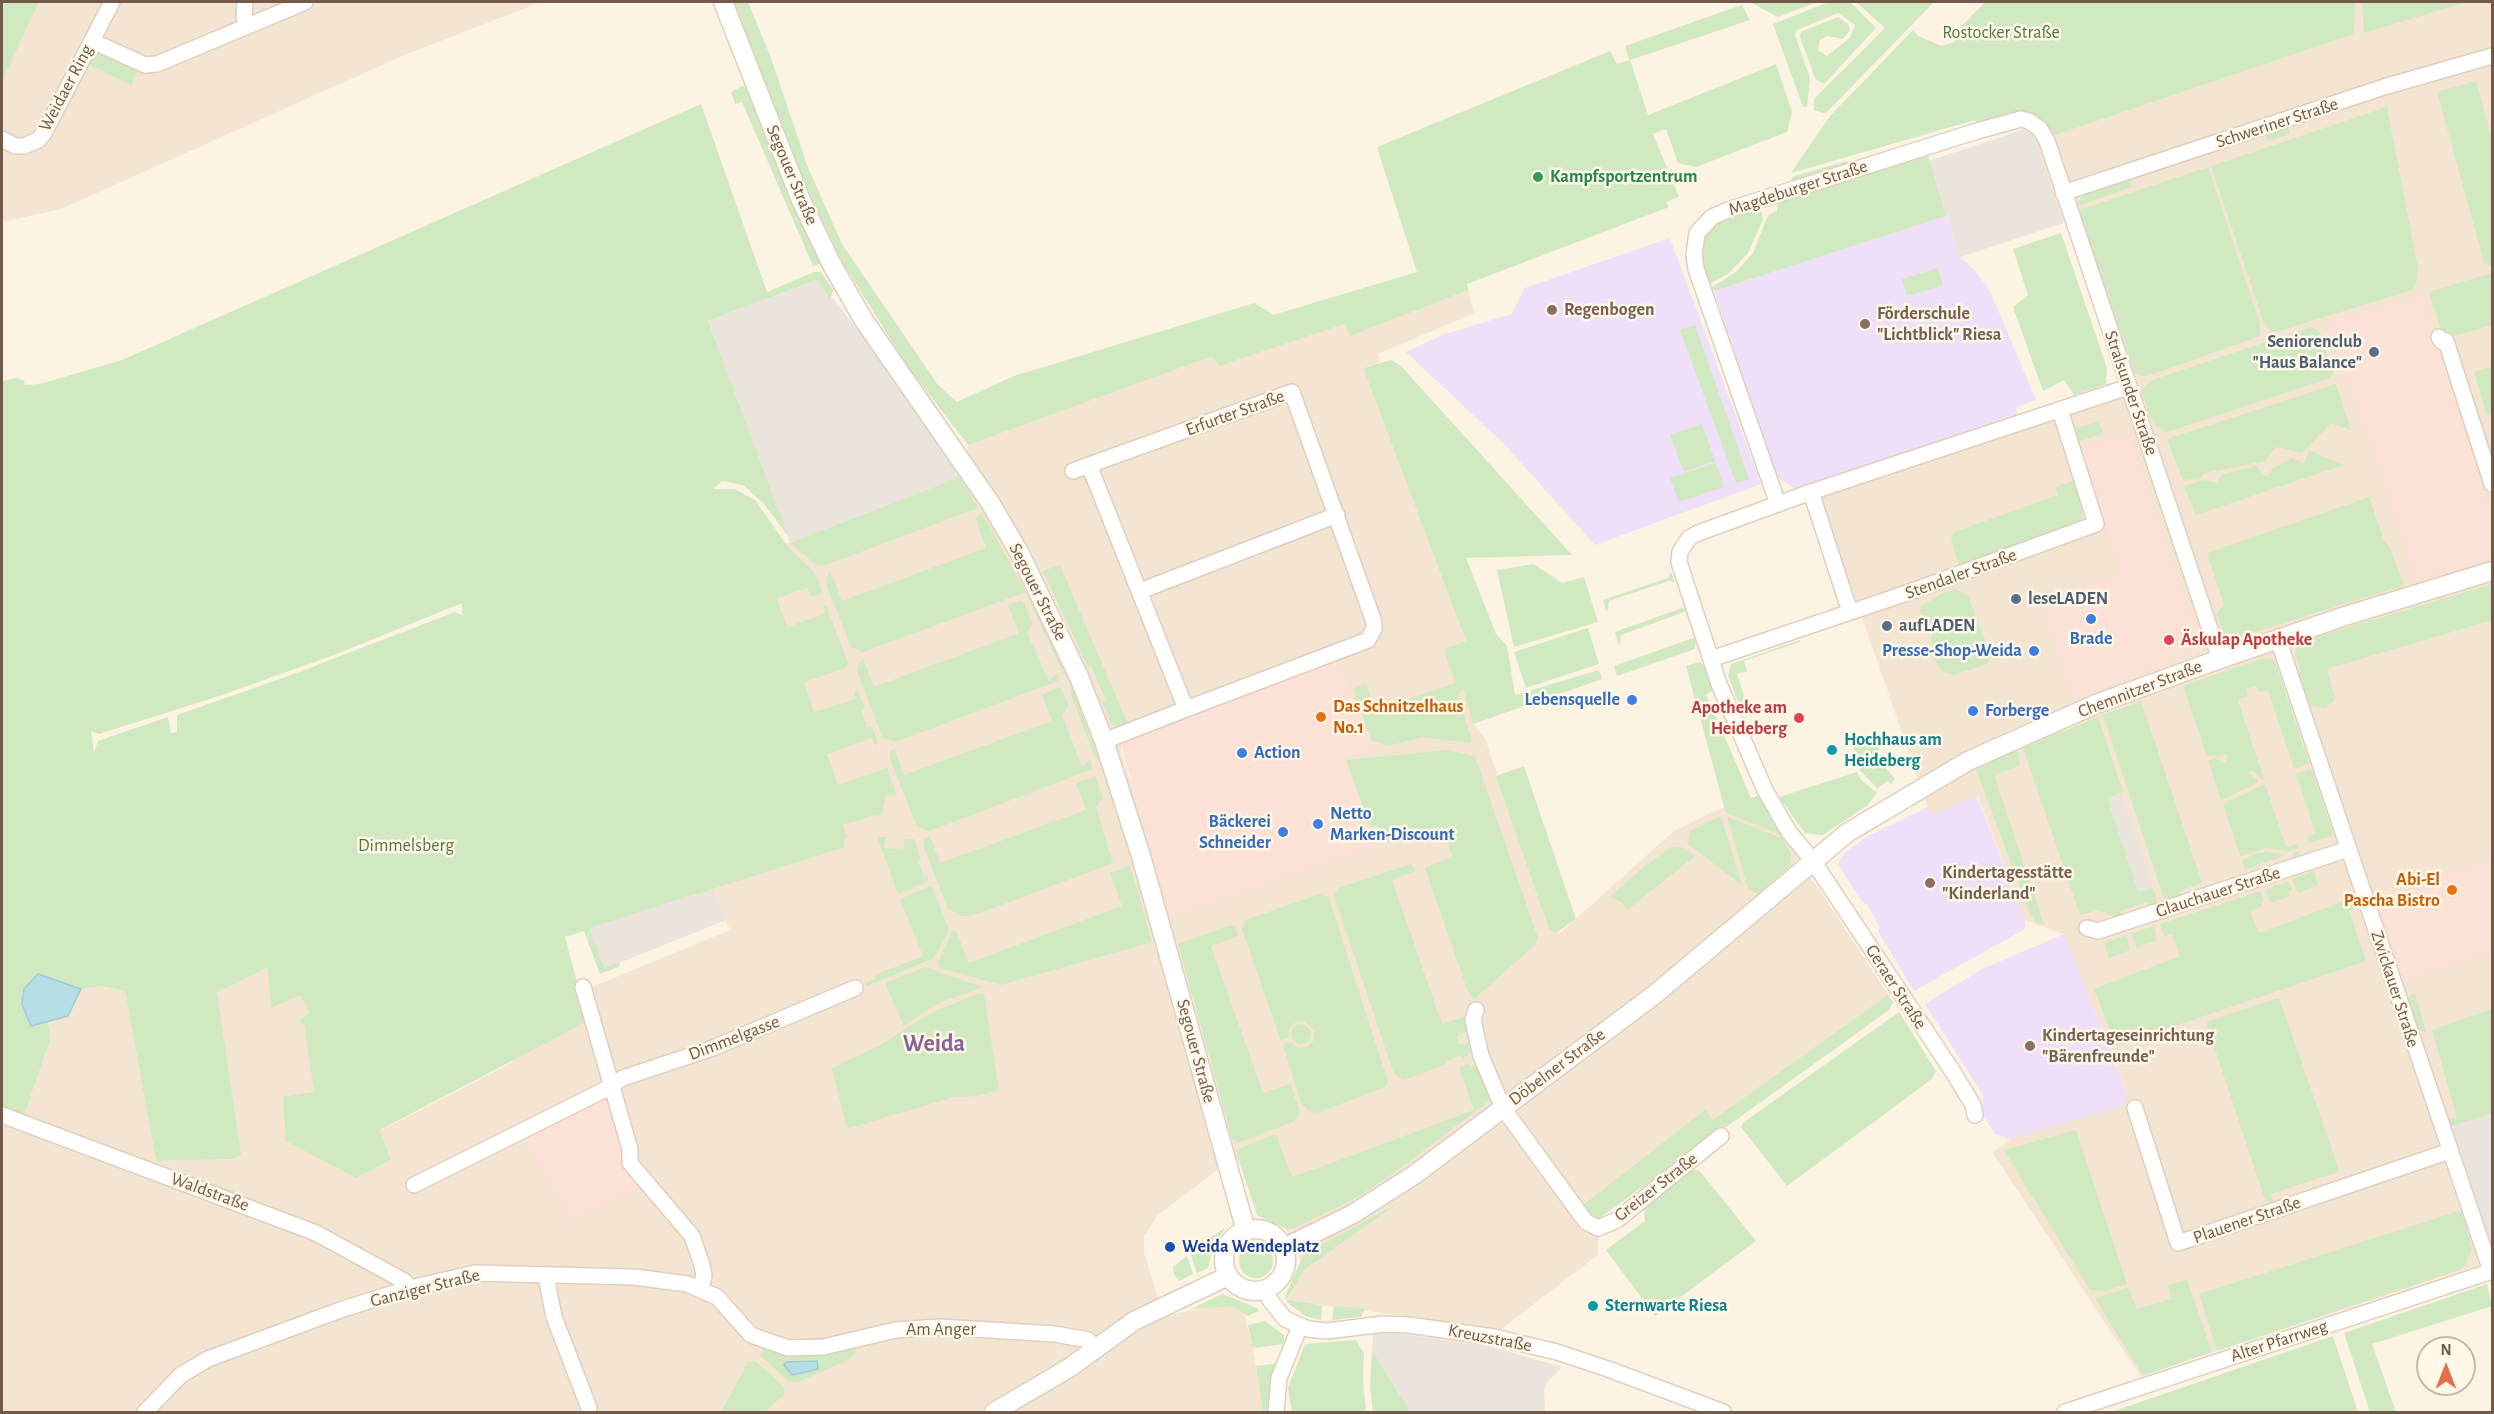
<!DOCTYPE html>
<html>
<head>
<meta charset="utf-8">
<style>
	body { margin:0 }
	#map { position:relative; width:2494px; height:1414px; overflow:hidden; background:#fcf3e2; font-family:"Alegreya Sans",sans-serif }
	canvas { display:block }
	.frame { position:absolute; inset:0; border:3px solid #735949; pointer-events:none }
	.north { position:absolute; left:2416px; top:1336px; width:60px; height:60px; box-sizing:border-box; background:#fff7e8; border:2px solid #c7b8a8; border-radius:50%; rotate:0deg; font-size:16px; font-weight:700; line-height:24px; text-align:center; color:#735949 }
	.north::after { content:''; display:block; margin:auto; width:21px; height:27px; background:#e57048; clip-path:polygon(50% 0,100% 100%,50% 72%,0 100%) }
</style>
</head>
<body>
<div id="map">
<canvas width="2494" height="1414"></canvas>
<div class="frame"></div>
<div class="north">N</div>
</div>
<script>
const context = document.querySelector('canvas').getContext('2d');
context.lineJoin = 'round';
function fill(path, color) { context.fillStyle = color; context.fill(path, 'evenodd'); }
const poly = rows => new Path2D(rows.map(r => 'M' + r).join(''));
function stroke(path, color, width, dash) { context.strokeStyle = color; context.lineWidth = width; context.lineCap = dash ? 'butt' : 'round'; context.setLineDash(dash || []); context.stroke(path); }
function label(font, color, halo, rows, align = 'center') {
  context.font = font + ' "Alegreya Sans",sans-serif'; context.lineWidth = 5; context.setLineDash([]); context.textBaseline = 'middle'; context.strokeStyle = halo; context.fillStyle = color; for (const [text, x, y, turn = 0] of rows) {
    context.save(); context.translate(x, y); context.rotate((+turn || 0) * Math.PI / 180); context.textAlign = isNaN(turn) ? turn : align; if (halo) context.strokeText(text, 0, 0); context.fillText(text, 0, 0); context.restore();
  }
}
const residential = poly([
	[39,2,541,2,402,56,61,209,2,222,2,82],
	[2268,2,2492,2,2492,1261,2140,1376,1993,1153,2010,1139,2120,1106,2128,1095,2064,934,2025,920,1978,796,1933,815,1928,807,1820,497,2126,396,2014,80],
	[1468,290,1474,313,1378,354,1380,362,1363,368,1466,641,1444,649,1464,687,1473,724,1485,738,1549,929,1560,933,1674,831,1712,812,1760,795,1771,816,1893,1002,1889,1010,1598,1219,1598,1255,1501,1329,1286,1300,1305,1269,1286,1229,1257,1215,1240,1164,1216,1171,1158,1215,1144,1236,1144,1253,1157,1295,1169,1315,1220,1305,1232,1306,1244,1314,1253,1348,1263,1412,765,1412,784,1395,754,1360,748,1362,721,1412,2,1412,2,1108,50,1040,48,1021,68,1016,81,989,102,986,125,991,156,1161,233,1159,217,992,267,968,273,1008,300,995,309,1013,299,1020,304,1025,325,1161,356,1178,391,1160,380,1131,511,1063,592,987,730,930,712,888,845,847,748,559,960,477,968,445,1212,355,1219,366,1345,324,1350,335],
	[1121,745,1373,749,1144,822,1121,752],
	[611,1106,625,1149,622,1163]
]);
const commercial = poly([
	[2423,294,2492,518,2492,558,2417,581,2326,323],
	[2129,433,2203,649,2073,700,2039,603,2121,574,2080,449],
	[1338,658,1373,749,1346,760,1377,847,1171,918,1121,745,1128,739],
	[2492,857,2492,954,2399,984,2376,909,2380,900,2430,885,2428,878],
	[602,1099,611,1106,625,1149,622,1163,643,1185,641,1189,571,1222,522,1137]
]);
const industrial = poly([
	[2031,127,2064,223,1960,257,1928,161],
	[818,280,863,336,960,477,790,543,708,321],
	[2121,793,2153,888,2138,893,2106,798],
	[712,888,726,920,604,969,588,928],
	[2492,1113,2492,1254,2448,1127],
	[1393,1333,1485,1345,1562,1367,1547,1382,1544,1391,1545,1412,1410,1412,1372,1350,1373,1334]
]);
const education = poly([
	[1946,216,1960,257,1977,273,1990,291,2036,400,2016,407,2017,414,1796,489,1777,477,1714,291],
	[1670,238,1761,484,1595,545,1503,443,1406,352,1442,335,1512,314,1525,288],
	[1977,796,2025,920,2025,929,1914,991,1878,931,1880,927,1867,905,1862,902,1838,864,1845,852,1868,836,1928,807,1933,815],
	[2064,934,2128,1096,2121,1106,2010,1139,1995,1134,1982,1114,1983,1095,1925,1004,1982,969]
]);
const green = poly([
	[2,2,39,2,2,82],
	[734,2,748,2,771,58,807,165,842,244,938,385,957,402,1014,376,1254,303,1273,315,1417,272,1377,147,1610,51,1617,64,1629,60,1625,46,1742,5,1750,20,1630,60,1648,115,1776,64,1792,112,1787,132,1696,167,1678,163,1666,129,1653,134,1679,197,1666,202,1669,207,1467,284,1468,290,1350,336,1345,324,1219,366,1212,356,968,445,906,364,840,258,804,182],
	[1750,2,1817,2,1778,17],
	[1829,2,1850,2,1876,28,1825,83,1822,83,1816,80,1814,75,1800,37,1801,32,1838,17,1848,24,1850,30,1843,39,1827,36,1820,40,1818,50,1827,56,1850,38,1855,25,1838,13,1797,30,1795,35,1810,78,1807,107,1803,107,1773,24],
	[1856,2,1934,2,1826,113,1823,113,1814,110,1814,99,1885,28],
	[1985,2,2355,2,2354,29,2353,34,2055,135,2045,121,2036,115,2021,113,1977,126,1975,120,1791,173,1830,116,1913,30,1918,36,1942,46,1954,42,1953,35],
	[2362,2,2467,2,2364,33],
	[101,52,139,68,131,85,86,63,93,55],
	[2476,81,2492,138,2491,266,2484,262,2437,92],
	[742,86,749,90,824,262,813,266,742,102,735,104,731,92],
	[701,104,767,292,814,272,821,272,833,290,830,299,817,280,708,321,788,536,763,503,743,485,722,481,713,489,735,489,755,500,788,547,814,572,820,585,822,590,819,595,811,597,807,588,777,598,787,627,825,614,823,606,826,606,848,662,846,668,804,682,814,712,856,699,854,692,858,691,865,708,861,710,867,728,872,727,878,742,876,746,872,738,827,754,838,785,887,768,897,796,886,795,881,817,875,815,843,825,847,837,843,840,845,847,589,928,604,968,620,962,619,967,600,974,584,931,565,937,604,1082,601,1084,601,1075,586,1022,380,1130,391,1160,356,1178,286,1141,283,1097,314,1092,304,1025,299,1020,309,1013,300,995,272,1008,267,968,217,992,241,1155,233,1159,156,1161,125,991,102,986,81,989,39,974,31,1026,48,1021,50,1040,23,1117,2,1108,2,381,17,378,24,381,25,385,40,384,122,360],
	[462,603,462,615,455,612,291,675,177,715,177,732,171,733,168,717,98,741,94,753,91,731,99,734,219,696,334,655],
	[2387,107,2418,269,2416,285,2412,290,2272,333,2264,323,2211,166],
	[2287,125,2290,134,2268,141,2265,132],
	[1927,153,1946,216,1714,291,1712,287,1736,272,1753,253,1768,215,1777,211,1778,201],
	[1847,161,1851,167,1793,184,1791,180,1794,176],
	[2208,167,2260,324,2260,336,2156,373,2144,376,2135,373,2079,210],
	[2129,179,2132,187,2078,206,2078,202,2087,193],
	[1760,205,1763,219,1748,253,1728,274,1709,284,1702,256,1706,234,1718,224,1718,220],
	[2061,233,2107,368,2106,384,2074,395,2064,380,2043,391,2013,307,2028,295,2013,249],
	[1938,268,1943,286,1907,296,1902,279],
	[2492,273,2492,325,2444,339,2429,292],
	[1695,325,1749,479,1736,483,1680,330],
	[2311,327,2318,330,2334,373,2327,379,2167,432,2157,427,2149,414,2141,390,2152,380],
	[1391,360,1401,366,1572,555,1466,558,1496,634,1507,646,1515,695,1599,670,1602,679,1473,724,1463,688,1458,695,1472,741,1469,743,1423,737,1388,746,1371,740,1353,689,1366,684,1376,710,1455,683,1444,649,1466,641,1363,368],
	[2492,367,2492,414,2487,416,2474,372],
	[2336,384,2351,430,2331,423,2302,453,2276,447,2265,461,2205,473,2200,478,2183,480,2167,439],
	[2099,421,2103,433,2078,442,2074,429],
	[1702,424,1715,461,1684,472,1670,435],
	[2309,450,2343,465,2196,515,2184,486,2204,480,2216,483,2222,474,2256,466,2264,476,2269,476,2272,469,2292,458,2304,464],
	[1716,463,1724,487,1679,502,1670,478],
	[960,477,978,508,823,566,816,565,790,543],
	[2076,480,2082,511,2082,520,2077,526,1959,567,1951,538,1954,532,2058,495,2055,487],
	[2372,496,2370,500,2384,541,2390,549,2403,581,2402,586,2233,639,2225,637,2217,614,2224,605,2207,553],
	[982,513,1026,592,863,652,851,647,827,587,826,579,830,571,842,601,986,548,975,517],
	[1534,564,1562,583,1584,577,1598,622,1514,647,1497,570],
	[1060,565,1128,724,1118,727,1112,725,1102,702,1106,700,1091,666,1088,667,1043,571],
	[1671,572,1675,582,1668,581,1609,601,1607,613,1603,600,1668,578],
	[2492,584,2492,620,2327,669,2335,699,2325,708,2307,705,2296,673,2301,671,2295,654,2297,646,2303,641],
	[1956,589,1968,596,1991,655,1987,664,1954,675,1943,672,1933,657,1931,628,1922,622,1920,607,1946,591],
	[1020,601,1024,603,1033,623,1027,633,1049,681,1057,673,1058,681,901,740,892,741,882,737,860,678,857,670,859,663,863,659,874,687,1019,633,1008,605],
	[1033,603,1065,673,1064,675,1031,604],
	[1685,607,1687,611,1621,635,1619,646,1615,632],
	[1588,628,1599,664,1526,688,1514,652],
	[1696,637,1695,649,1617,676,1614,666],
	[1800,640,1800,642,1744,661,1747,671,1737,674,1746,702,1739,704,1728,676,1731,664],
	[2264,658,2272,659,2276,664,2309,763,2294,769,2268,690,2259,692,2256,686,2246,689,2248,696,2238,700,2264,780,2251,769,2248,773,2259,782,2221,800,2208,760,2214,758,2226,762,2227,755,2207,756,2183,686],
	[1699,662,1706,666,1714,690,1706,694,1751,798,1760,795,1783,833,1781,835,1727,813,1725,810,1686,666],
	[1060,687,1069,706,1062,715,1082,767,1090,759,1093,769,929,831,917,827,890,759,890,751,894,749,904,775,1052,721,1042,694],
	[1072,688,1099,760,1095,757,1071,695],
	[2141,701,2202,883,2180,891,2182,900,2171,902,2163,896,2103,715],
	[2098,717,2123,792,2107,798,2138,892,2153,888,2158,904,2150,911,2147,902,2120,911,2123,920,2099,910,2080,915,2023,748],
	[1873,734,1885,767,1895,779,1891,784,1888,781,1877,788,1860,770,1852,742],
	[1448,750,1475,756,1538,938,1536,944,1474,999,1468,992,1425,868,1452,856,1442,825,1391,843,1383,839,1378,825,1370,827,1346,760],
	[2014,751,2018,752,2020,766,1994,775,2044,924,2035,922,2027,906,1976,770],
	[1524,766,1576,919,1556,933,1549,929,1496,776],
	[2309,769,2312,770,2333,832,2331,836,2309,843,2307,837,2316,834,2296,774],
	[1857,772,1860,779,1877,793,1868,805,1823,835,1805,833,1779,797],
	[1095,776,1103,798,1096,807,1113,863,972,916,961,916,948,909,924,848,924,839,930,836,940,863,1086,810,1076,783],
	[2265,784,2286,847,2297,844,2298,848,2288,851,2266,848,2240,856,2223,804],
	[1721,816,1742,885,1688,844,1690,831],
	[1727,817,1782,838,1791,853,1790,866,1758,894,1748,889],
	[877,837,885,837,884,848,903,850,905,839,914,839,921,859,918,861,924,877,928,876,926,882,898,894],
	[1671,847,1681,847,1695,856,1627,910,1621,902,1610,897,1644,867],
	[2266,852,2287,855,2299,851,2300,856,2295,862,2292,853,2245,869,2242,861,2254,854],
	[1411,864,1416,871,1392,880,1442,1024,1466,1016,1470,1030,1457,1036,1460,1045,1473,1041,1475,1049,1462,1059,1461,1056,1445,1061,1446,1064,1403,1080,1394,1074,1334,896,1338,888],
	[1130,865,1152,942,1001,985,940,968,938,962,952,931,956,931,969,963,1122,906,1110,873],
	[2314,871,2318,885,2298,893,2292,879],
	[2288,881,2292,890,2288,892,2290,896,2270,903,2265,890],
	[928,887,932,887,949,930,934,958,867,986,866,982,876,978,875,975,923,956,900,899],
	[2260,891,2264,901,2261,902,2262,906,2250,911,2259,933,2355,897,2358,907,2349,911,2366,961,2116,1046,2094,989,2180,956,2172,934,2165,937,2160,924],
	[1322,893,1329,898,1388,1082,1385,1087,1317,1113,1309,1111,1301,1103,1283,1045,1290,1042,1298,1048,1307,1047,1314,1040,1314,1031,1305,1021,1296,1022,1289,1029,1288,1038,1281,1041,1242,929,1246,920],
	[1231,925,1235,926,1238,936,1211,946,1263,1093,1290,1084,1299,1108,1298,1116,1293,1122,1240,1142,1233,1141,1178,944],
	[2154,926,2157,940,2137,948,2132,933],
	[2127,935,2130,950,2109,958,2104,943],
	[925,967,983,987,936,1004,904,1026,885,983],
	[979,993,984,994,999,1090,978,1096,954,1097,847,1129,832,1068,882,1044,931,1013],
	[2415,993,2426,1032,2415,1028,2406,1002,2410,995],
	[1888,995,1893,1002,1889,1010,1598,1219,1582,1206,1705,1110,1713,1120],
	[2279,998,2339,1169,2338,1172,2271,1194,2274,1204,2265,1200,2206,1022],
	[2492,1009,2492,1113,2448,1127,2445,1120,2457,1117,2432,1030],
	[1899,1012,1936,1071,1932,1079,1787,1186,1741,1127,1744,1122],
	'1291 1034a10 10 0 1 1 20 0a10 10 0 1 1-20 0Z',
	[1467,1064,1482,1070,1490,1092,1489,1101,1387,1178,1356,1198,1294,1228,1286,1229,1257,1215,1236,1150,1276,1134,1292,1177,1359,1153,1474,1110,1459,1067],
	[2076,1130,2127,1284,2105,1291,2090,1290,2004,1150],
	[175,1170,234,1191,233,1193,175,1172],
	[1692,1170,1699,1170,1756,1241,1655,1316,1606,1250,1645,1221,1644,1207],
	[1398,1203,1305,1269,1286,1300,1322,1305,1321,1320,1306,1316,1290,1305,1286,1300,1285,1297,1303,1255],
	[2462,1210,2472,1249,2466,1264,2459,1270,2217,1351,2199,1294],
	[1225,1228,1212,1251,1208,1268,1197,1273,1190,1253,1196,1254,1202,1249,1200,1245],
	'1239 1261a17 17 0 1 1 34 0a17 17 0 1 1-34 0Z',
	[1187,1256,1193,1274,1179,1281,1174,1274,1173,1267],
	[2187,1280,2212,1352,2143,1376,2095,1298,2128,1288,2137,1309,2172,1299,2168,1285],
	[2487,1284,2492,1306,2372,1344,2396,1412,2370,1412,2344,1333],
	[1222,1294,1257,1308,1259,1311,1247,1316,1232,1306,1191,1309],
	[1334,1306,1365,1309,1361,1317,1332,1320],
	[1265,1321,1284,1335,1284,1341,1283,1344,1253,1348,1248,1325],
	[2333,1336,2358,1412,2111,1412],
	[1356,1340,1364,1354,1363,1381,1366,1412,1292,1412,1288,1388,1305,1344],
	[855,1347,856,1352,848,1360,798,1382,789,1382,760,1355,765,1348,789,1352],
	[1372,1350,1410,1412,1373,1412,1370,1387],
	[754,1360,784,1387,784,1395,765,1412,721,1412,748,1362],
	[1279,1363,1272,1412,1263,1412,1256,1366]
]);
const water = poly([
	[38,974,81,989,68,1016,31,1026,22,1004,24,989,38,974],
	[817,1361,818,1369,792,1375,784,1365,786,1362,817,1361]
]);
const minor = poly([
	[245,2,244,17,247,26],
	[92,41,145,65,157,64,305,2],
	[2,139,15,146,24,146,38,140,44,133,112,2],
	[2063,193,2384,87,2492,56],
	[2439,337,2441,341,2446,341,2492,484],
	[1292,392,1374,622,1374,629,1368,640,1186,709,1089,465,1292,392],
	[1073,471,1089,465],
	[1811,492,1850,612],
	[1778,504,1696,269,1694,255,1697,233,1712,217,1728,210,1977,131,2021,119,2029,121,2040,129,2047,141,2220,659],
	[1140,591,1337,515],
	[2278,639,2491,1271],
	[1711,659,1904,594,2096,524,2060,410],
	[1104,741,1186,709],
	[2087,928,2098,931,2348,849],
	[583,987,630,1149,630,1163,692,1236,702,1265,704,1275,701,1288],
	[1476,1010,1473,1020,1481,1056,1503,1108,1586,1222,1598,1228,1617,1220,1721,1136],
	[2135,1108,2178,1243,2450,1151],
	[2,1115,316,1233,404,1281,410,1288],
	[1975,1115,1973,1105,1953,1072,1813,861,1789,832,1765,790,1719,684,1679,562,1680,552,1689,538,1698,533,1811,492,2128,387],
	[414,1185,604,1090,623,1078,713,1048,855,988],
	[546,1276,554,1317,589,1408],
	[1265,1289,1270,1300,1285,1319,1308,1329,1327,1331,1384,1324,1408,1325,1494,1337,1557,1352,1608,1369,1723,1412],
	[145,1412,181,1375,208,1359,343,1309,410,1288,475,1273,634,1277,687,1284,717,1297,751,1335,788,1348,823,1347,896,1330,940,1327,1055,1334,1088,1340,1095,1348],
	[1276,1412,1279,1378,1300,1326],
	[2065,1412,2492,1271]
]);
const tertiary = poly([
	[723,2,800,198,831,263,863,319,991,504,1020,554,1079,677,1104,741,1141,856,1246,1231],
	'1224 1260a31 31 0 1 1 62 0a31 31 0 1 1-62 0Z',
	[1284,1248,1353,1214,1414,1175,1654,995,1847,833,1968,761,2096,704,2220,659,2342,617,2492,571],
	[994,1412,1069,1368,1134,1321,1228,1276]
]);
const markers = [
	[1538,177,6,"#2e9e5b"],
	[1552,310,6,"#8d6e63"],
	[1865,324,6,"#8d6e63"],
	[2374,352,6,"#5c6f8a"],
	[2016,599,6,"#5c6f8a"],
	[2091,619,6,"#3f7fe0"],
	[1887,626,6,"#5c6f8a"],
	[2169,640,6,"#e0444e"],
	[2034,651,6,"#3f7fe0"],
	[1632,700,6,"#3f7fe0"],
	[1973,711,6,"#3f7fe0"],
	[1321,717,6,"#e8710a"],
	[1799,718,6,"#e0444e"],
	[1832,750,6,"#0f9aa8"],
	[1242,753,6,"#3f7fe0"],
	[1318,824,6,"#3f7fe0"],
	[1283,832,6,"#3f7fe0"],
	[1930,883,6,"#8d6e63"],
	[2452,890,6,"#e8710a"],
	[2030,1046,6,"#8d6e63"],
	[1170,1247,6,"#1a4fb4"],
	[1593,1306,6,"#0f9aa8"]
];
const parkNames = [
	["Rostocker Straße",2001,33],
	["Dimmelsberg",406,846]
];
const streetNames = [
	["Weidaer Ring",66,88,-62],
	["Schweriner Straße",2277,123,-18],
	["Segouer Straße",792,175,67],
	["Magdeburger Straße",1798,188,-18],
	["Stralsunder Straße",2131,393,71],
	["Erfurter Straße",1235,413,-20],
	["Stendaler Straße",1961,574,-20],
	["Segouer Straße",1038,592,63],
	["Chemnitzer Straße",2140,689,-21],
	["Glauchauer Straße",2218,892,-18],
	["Geraer Straße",1896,987,57],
	["Zwickauer Straße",2395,989,72],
	["Dimmelgasse",734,1038,-21],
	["Segouer Straße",1196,1051,75],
	["Döbelner Straße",1557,1067,-37],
	["Greizer Straße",1656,1187,-38],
	["Waldstraße",210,1192,20],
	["Plauener Straße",2247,1220,-19],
	["Ganziger Straße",425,1288,-14],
	["Am Anger",941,1330],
	["Kreuzstraße",1490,1338,11],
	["Alter Pfarrweg",2279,1341,-18]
];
const leisureNames = [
	["Kampfsportzentrum",1550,177]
];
const educationNames = [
	["Regenbogen",1564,310],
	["Förderschule",1877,314],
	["\"Lichtblick\" Riesa",1877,335],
	["Kindertagesstätte",1942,873],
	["\"Kinderland\"",1942,894],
	["Kindertageseinrichtung",2042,1036],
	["\"Bärenfreunde\"",2042,1057]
];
const serviceNames = [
	["Seniorenclub",2362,342,"right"],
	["\"Haus Balance\"",2362,363,"right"],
	["leseLADEN",2028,599],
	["aufLADEN",1899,626]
];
const shopNames = [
	["Brade",2091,639,"center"],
	["Presse-Shop-Weida",2022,651],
	["Lebensquelle",1620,700],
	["Forberge",1985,711,"left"],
	["Action",1254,753,"left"],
	["Netto",1330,814,"left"],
	["Marken-Discount",1330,835,"left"],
	["Bäckerei",1271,822],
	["Schneider",1271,843]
];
const healthNames = [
	["Äskulap Apotheke",2181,640],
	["Apotheke am",1787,708,"right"],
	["Heideberg",1787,729,"right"]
];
const foodNames = [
	["Das Schnitzelhaus",1333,707],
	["No.1",1333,728],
	["Abi-El",2440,880,"right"],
	["Pascha Bistro",2440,901,"right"]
];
const cultureNames = [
	["Hochhaus am",1844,740],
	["Heideberg",1844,761],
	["Sternwarte Riesa",1605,1306]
];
const transitNames = [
	["Weida Wendeplatz",1182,1247]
];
const districtNames = [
	["Weida",934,1044]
];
fill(residential, '#f3e5d1');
fill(commercial, '#fce2d6');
fill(industrial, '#ebe4dd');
fill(education, '#f0dff8');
fill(green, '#d0e9c1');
fill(water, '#b7dde5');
stroke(water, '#9dccd7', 1.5);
stroke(minor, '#e0cfbe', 18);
stroke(tertiary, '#e0cfbe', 21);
stroke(minor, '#fff', 15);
stroke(tertiary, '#fff', 18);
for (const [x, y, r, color] of markers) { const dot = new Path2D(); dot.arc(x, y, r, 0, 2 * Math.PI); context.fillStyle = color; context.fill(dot); stroke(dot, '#fff7e8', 2); }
label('18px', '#507941', '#fff7e8', parkNames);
label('18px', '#735949', '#fff7e8', streetNames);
label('bold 18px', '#27864d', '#fff7e8', leisureNames, 'left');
label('bold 18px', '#785e54', '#fff7e8', educationNames, 'left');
label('bold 18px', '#4e5e75', '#fff7e8', serviceNames, 'left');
label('bold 18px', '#366cbe', '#fff7e8', shopNames, 'right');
label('bold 18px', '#be3a42', '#fff7e8', healthNames, 'left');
label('bold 18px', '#c56008', '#fff7e8', foodNames, 'left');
label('bold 18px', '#0d838f', '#fff7e8', cultureNames, 'left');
label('bold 18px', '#164399', '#fff7e8', transitNames, 'left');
label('bold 24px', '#876497', '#fff7e8', districtNames);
</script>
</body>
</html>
